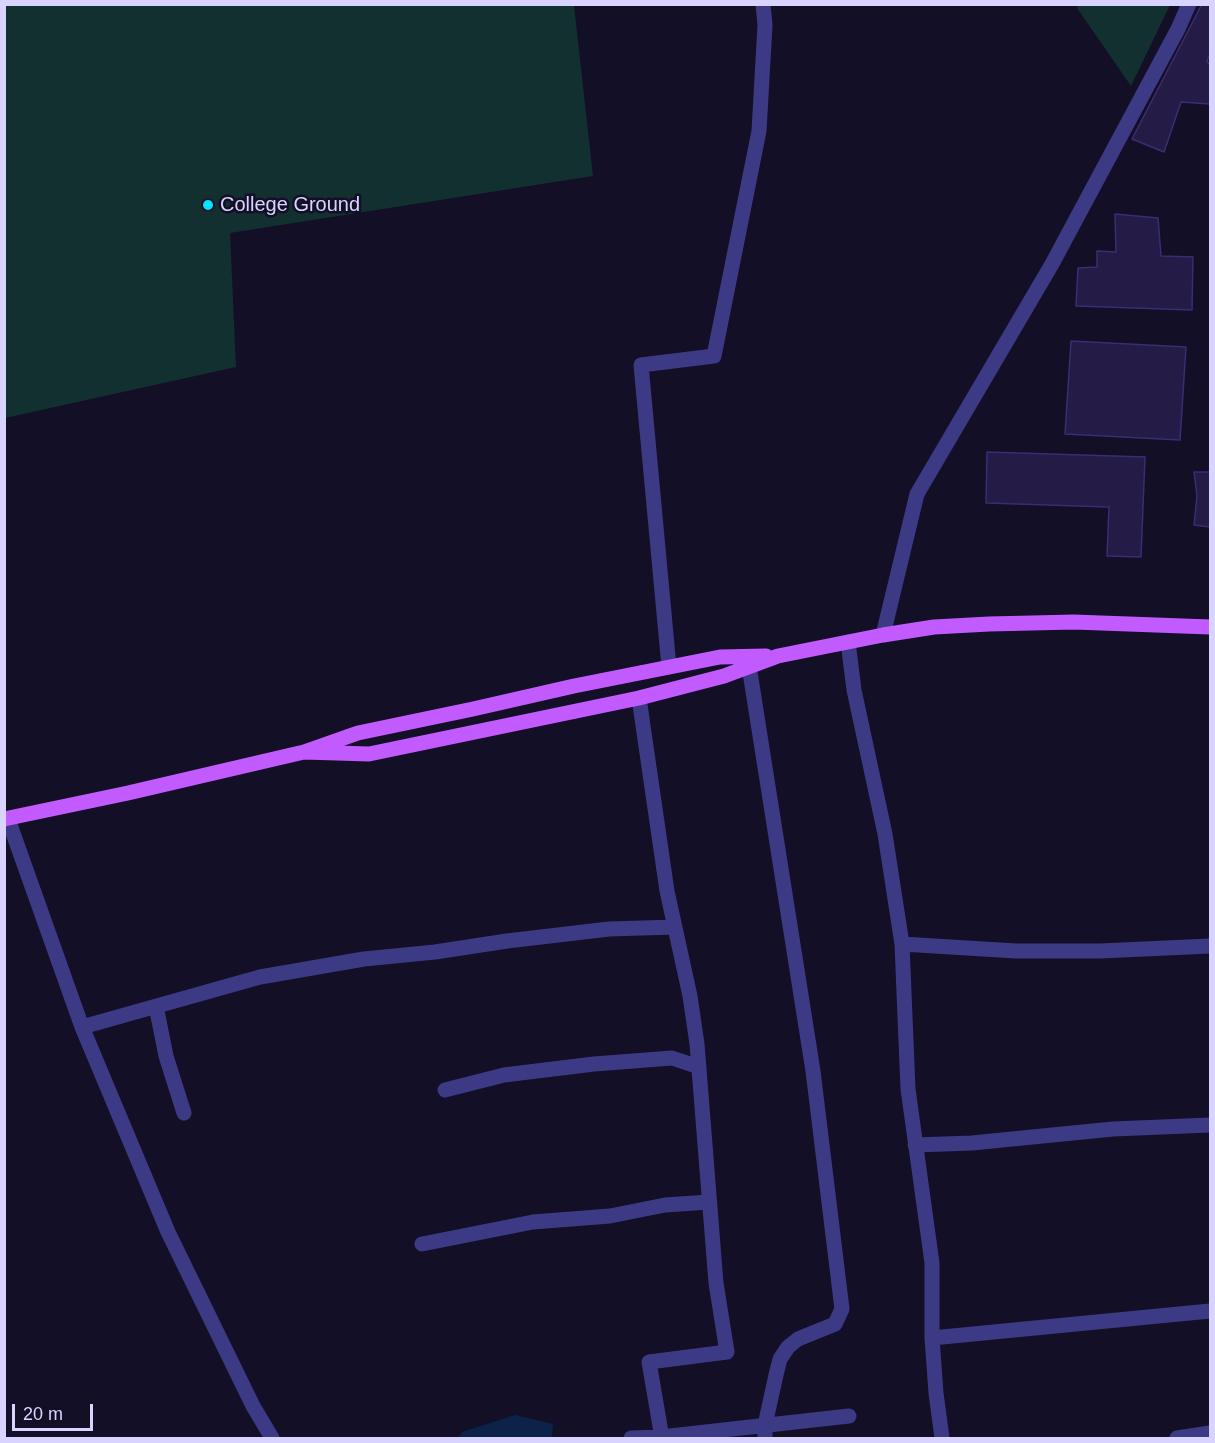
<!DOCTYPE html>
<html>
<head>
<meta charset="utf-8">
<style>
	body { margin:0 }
	#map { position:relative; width:1215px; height:1443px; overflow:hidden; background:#130f26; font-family:Helvetica,sans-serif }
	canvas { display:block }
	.frame { position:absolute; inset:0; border:6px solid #d9d4ff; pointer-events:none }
	.scale { position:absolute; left:12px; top:1404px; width:81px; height:27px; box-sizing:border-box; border:3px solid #d9d4ff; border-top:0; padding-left:8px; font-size:18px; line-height:21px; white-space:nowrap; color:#d9d4ff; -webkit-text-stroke:4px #130f26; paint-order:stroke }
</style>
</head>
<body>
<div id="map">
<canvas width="1215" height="1443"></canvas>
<div class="frame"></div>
<div class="scale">20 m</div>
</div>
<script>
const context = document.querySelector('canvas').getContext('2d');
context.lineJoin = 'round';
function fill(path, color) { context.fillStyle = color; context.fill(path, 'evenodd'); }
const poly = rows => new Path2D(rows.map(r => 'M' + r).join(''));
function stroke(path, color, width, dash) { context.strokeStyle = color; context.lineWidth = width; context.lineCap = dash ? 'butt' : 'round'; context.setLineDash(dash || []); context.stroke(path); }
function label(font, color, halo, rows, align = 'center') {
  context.font = font + ' Helvetica,sans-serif'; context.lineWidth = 5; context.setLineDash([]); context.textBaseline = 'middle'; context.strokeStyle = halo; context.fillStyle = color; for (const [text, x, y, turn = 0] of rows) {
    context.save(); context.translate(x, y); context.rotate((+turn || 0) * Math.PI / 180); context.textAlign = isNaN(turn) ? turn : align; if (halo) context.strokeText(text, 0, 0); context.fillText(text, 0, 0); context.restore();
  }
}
const green = poly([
	[4,5,574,5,593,176,230,233,236,367,5,418],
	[1078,5,1170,5,1131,86,1077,8]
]);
const water = poly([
	[515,1415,553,1424,552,1438,458,1438,462,1432]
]);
const building = poly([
	[1202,4,1210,4,1210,54,1207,61,1210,65,1210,104,1181,102,1164,152,1132,139,1202,4],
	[1115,214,1158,218,1161,256,1193,257,1192,310,1076,306,1078,268,1097,267,1097,251,1116,252,1115,214],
	[1071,341,1186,347,1180,440,1065,434,1071,341],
	[987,452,1145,457,1141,557,1107,556,1109,507,986,503,987,452],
	[1194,472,1210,472,1210,527,1194,525,1197,496,1194,472]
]);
const minor = poly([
	[883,635,917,494,1052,264,1178,29,1189,4],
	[848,642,854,690,885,834,902,944,908,1089,932,1263,932,1338,936,1393,942,1438],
	[749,666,813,1071,842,1309,835,1324,798,1339,788,1347,780,1359,776,1375,765,1425,765,1438],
	[669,667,641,365,714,356,759,131,765,25,763,4],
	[639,698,667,891,690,996,697,1044,716,1283,727,1352,649,1362,662,1438],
	[8,819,82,1027,168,1232,253,1406,272,1438],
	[902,944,1016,951,1100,951,1210,946],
	[156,1006,166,1056,184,1113],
	[82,1027,260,977,364,959,435,952,507,941,609,929,675,927],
	[445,1090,504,1075,594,1064,672,1058,699,1067],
	[915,1145,972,1143,1113,1129,1210,1125],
	[422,1244,533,1222,610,1216,665,1205,709,1202],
	[932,1338,1210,1311],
	[631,1438,661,1437,849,1416],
	[1177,1438,1210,1433]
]);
const major = poly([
	[304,752,369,754,639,698,724,676,778,656,883,635,934,627,989,624,1074,622,1210,627],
	[4,819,128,793,304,752,358,733,473,709,574,686,720,657,766,656]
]);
const markers = [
	[208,205,6,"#00e5ff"]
];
const poiNames = [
	["College Ground",220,205]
];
fill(green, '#12302f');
fill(water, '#0c2248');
fill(building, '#241b47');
stroke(building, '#3b2d73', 1.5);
stroke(minor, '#3d3a85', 15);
stroke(major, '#c25bff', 15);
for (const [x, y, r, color] of markers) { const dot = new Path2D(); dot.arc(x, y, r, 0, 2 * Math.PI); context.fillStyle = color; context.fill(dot); stroke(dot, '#130f26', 2); }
label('20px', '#d9d4ff', '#130f26', poiNames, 'left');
</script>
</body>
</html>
